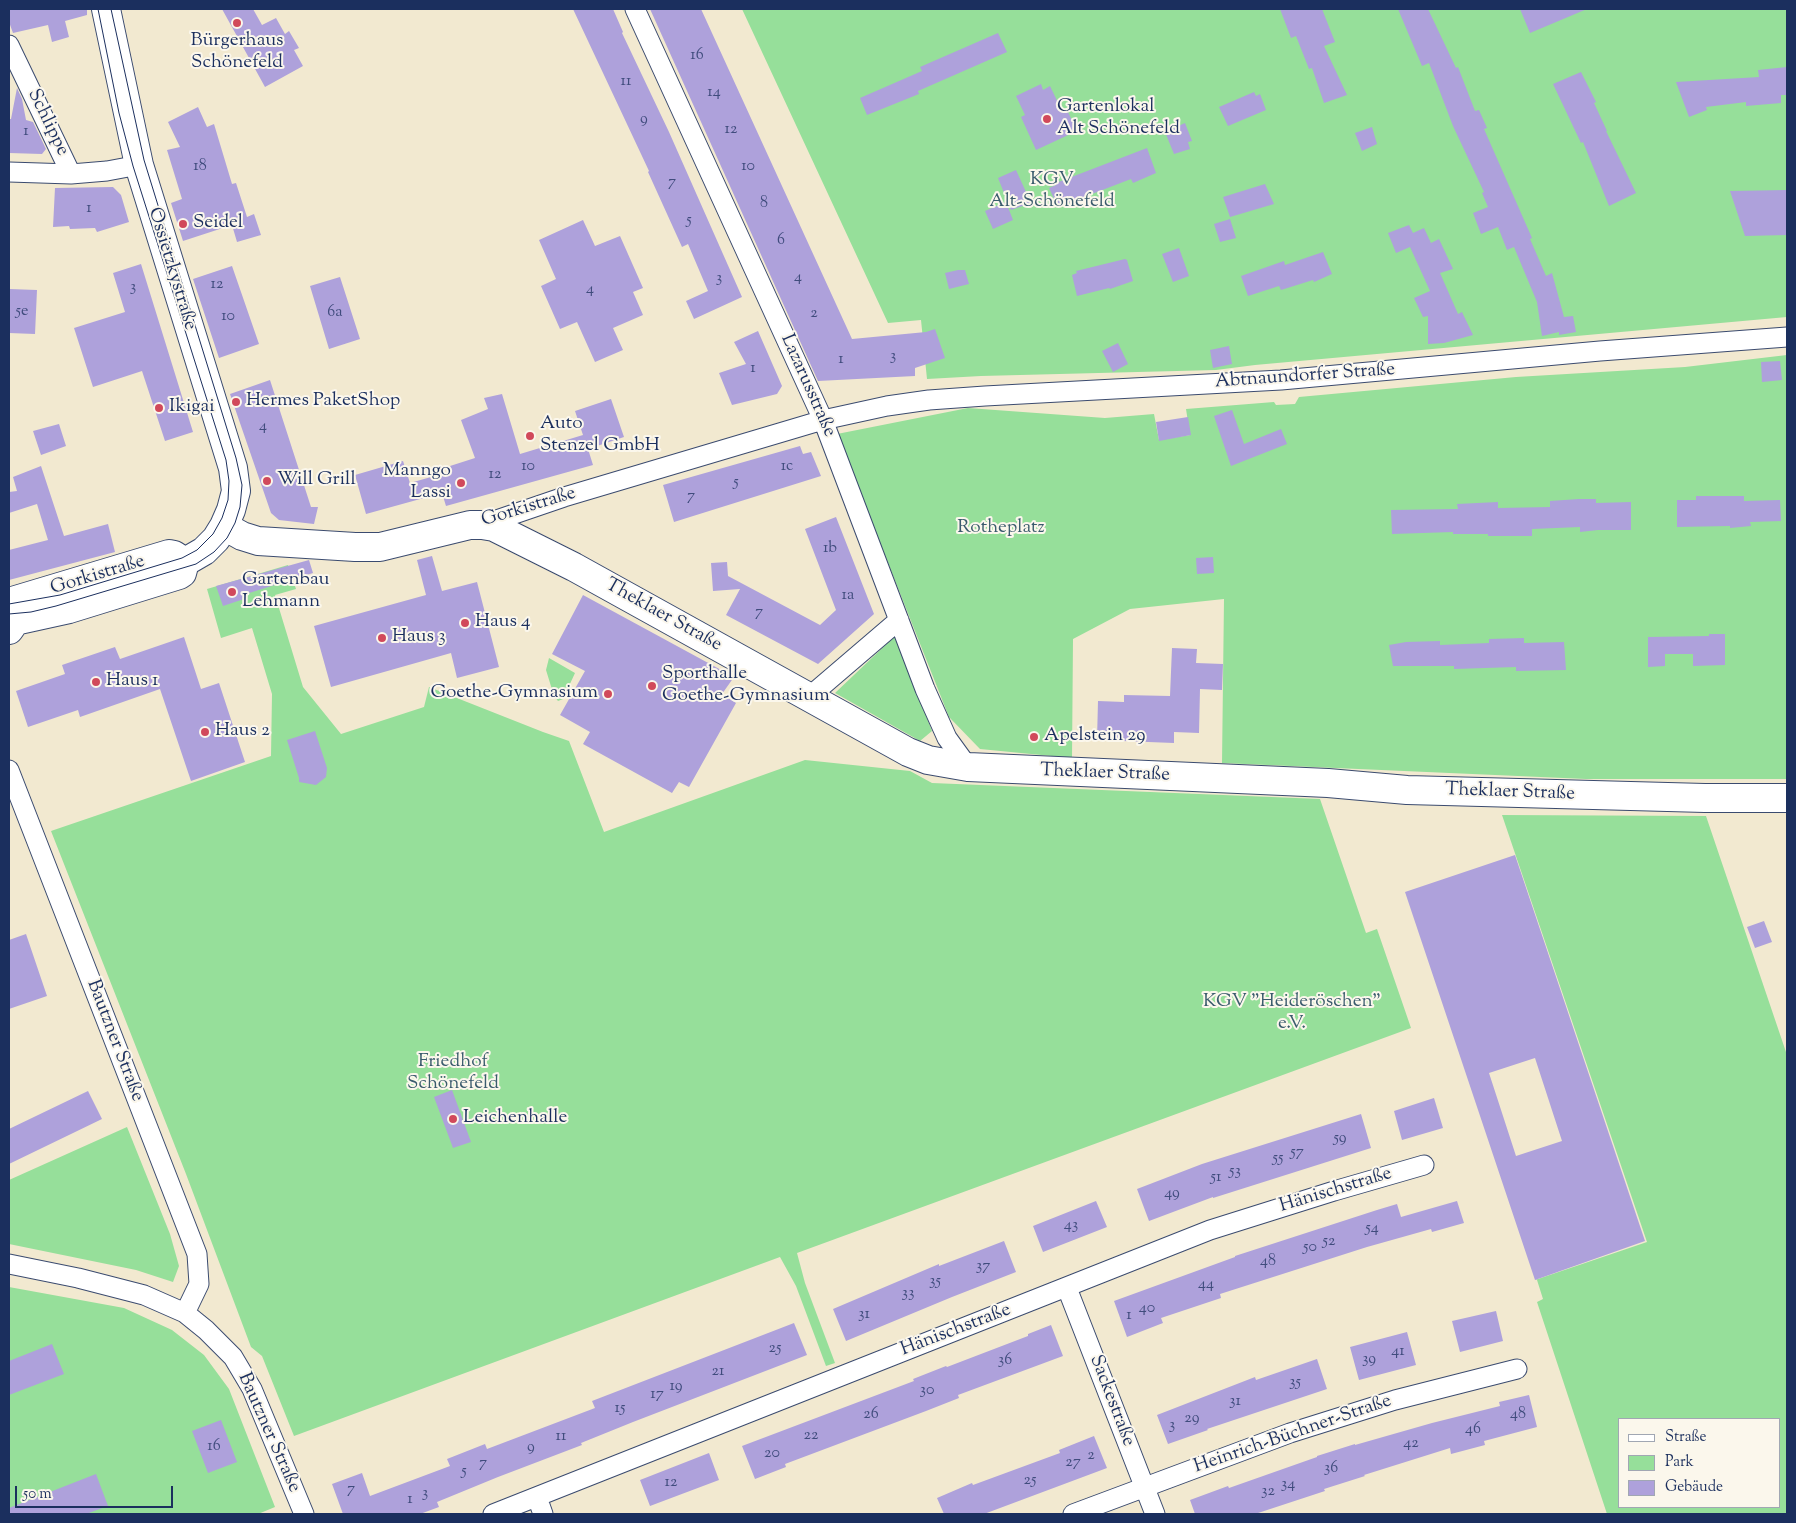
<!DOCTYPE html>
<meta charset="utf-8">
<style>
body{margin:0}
#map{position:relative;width:1796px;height:1523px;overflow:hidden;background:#f2e9d0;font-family:"Sorts Mill Goudy",serif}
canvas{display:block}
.frame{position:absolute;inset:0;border:10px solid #1b2f5e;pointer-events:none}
.legend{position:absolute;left:1618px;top:1418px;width:162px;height:90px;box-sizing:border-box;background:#fbf7ec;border:1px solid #a1a7b3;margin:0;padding:6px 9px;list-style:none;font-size:15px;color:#1b2f5e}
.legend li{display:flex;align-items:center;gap:10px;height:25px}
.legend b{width:25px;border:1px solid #a1a7b3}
.scale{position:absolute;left:15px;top:1486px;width:158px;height:22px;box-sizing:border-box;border:2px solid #1b2f5e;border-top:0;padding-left:6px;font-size:15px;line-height:18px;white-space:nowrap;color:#1b2f5e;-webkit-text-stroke:4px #fbf7ec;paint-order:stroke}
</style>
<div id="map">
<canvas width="1796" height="1523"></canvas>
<div class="frame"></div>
<ul class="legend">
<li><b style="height:6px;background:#fff"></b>Straße</li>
<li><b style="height:14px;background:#96df9a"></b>Park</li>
<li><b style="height:14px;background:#aea1db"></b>Gebäude</li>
</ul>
<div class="scale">50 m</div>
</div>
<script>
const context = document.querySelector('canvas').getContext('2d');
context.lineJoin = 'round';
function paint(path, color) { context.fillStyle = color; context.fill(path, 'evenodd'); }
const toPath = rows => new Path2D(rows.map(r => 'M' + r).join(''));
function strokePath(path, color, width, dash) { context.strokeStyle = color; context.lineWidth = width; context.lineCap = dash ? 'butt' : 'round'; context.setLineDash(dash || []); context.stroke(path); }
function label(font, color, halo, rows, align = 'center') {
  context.font = font + ' "Sorts Mill Goudy",serif'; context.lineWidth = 4; context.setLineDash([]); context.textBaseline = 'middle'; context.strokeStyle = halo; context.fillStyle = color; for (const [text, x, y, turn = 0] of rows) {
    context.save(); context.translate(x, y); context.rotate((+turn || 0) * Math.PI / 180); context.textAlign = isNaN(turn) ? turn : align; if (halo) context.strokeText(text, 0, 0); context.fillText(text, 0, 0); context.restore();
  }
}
const green = toPath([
 [742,9,1787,9,1787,317,1255,365,1216,370,981,376,927,379,921,320,888,323],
 [1787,355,1787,779,1586,779,1222,763,1224,599,1130,609,1073,639,1072,758,980,749,949,717,837,434,968,408,1105,418,1154,414,1159,440,1190,435,1186,409,1274,402,1276,405,1295,404,1299,397,1516,377,1685,367],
 [288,565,296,589,275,595,303,687,341,734,424,707,429,687,543,732,569,741,604,832,805,760,910,771,932,783,1320,799,1366,933,1377,929,1411,1028,797,1253,805,1283,835,1363,826,1366,796,1286,780,1257,294,1436,262,1356,251,1347,186,1174,51,831,271,756,272,694,252,628,221,638,207,589],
 [895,636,932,731,920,741,835,693],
 [549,658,575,673,563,699,558,701,554,696,546,670],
 [1502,815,1706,816,1787,1055,1787,1514,1607,1514,1537,1302,1543,1299,1537,1280,1535,1280,1647,1242],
 [1620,1419,1780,1419,1780,1507,1620,1507],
 [127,1127,170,1234,179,1266,173,1282,136,1270,9,1244,9,1180],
 [9,1287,124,1308,172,1330,204,1355,229,1389,275,1507,258,1514,9,1514]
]);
const building = toPath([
 [9,9,87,9,87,15,65,21,69,37,52,42,48,25,13,33,9,22],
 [222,9,253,9,262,25,276,18,285,34,289,31,299,48,294,50,303,66,265,87],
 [573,9,613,9,623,32,622,33,669,132,742,297,694,319,686,301,708,291,688,244,682,247,648,172,649,171],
 [650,9,701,9,852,339,926,332,935,329,945,358,915,368,915,376,818,381],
 [1280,9,1322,9,1335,42,1324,46,1347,95,1324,103,1312,68,1309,69,1296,36,1291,38],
 [1398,9,1428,9,1456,68,1458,67,1475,111,1479,110,1487,128,1484,129,1532,238,1530,239,1546,276,1552,273,1564,317,1573,316,1576,332,1559,335,1559,332,1542,336,1537,302,1514,247,1507,250,1498,227,1481,234,1473,213,1488,207,1482,193,1484,192,1453,126,1429,63,1422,66],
 [1520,9,1587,9,1530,33],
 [998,33,1007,52,918,91,919,94,867,115,860,98,922,71,920,67],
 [1787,67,1787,95,1781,95,1781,103,1746,106,1746,102,1706,107,1707,110,1689,117,1676,82,1759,77,1758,70],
 [1581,72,1596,102,1594,103,1607,131,1606,131,1636,193,1609,206,1583,142,1581,143,1553,84],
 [1041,84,1043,90,1050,86,1062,111,1066,108,1077,131,1036,150,1021,117,1025,115,1016,96],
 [17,88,22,99,26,120,33,122,46,149,42,154,9,153,9,119,11,119],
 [1254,92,1256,96,1260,94,1266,110,1228,126,1219,107],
 [198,107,207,127,214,124,232,184,236,183,247,217,254,214,261,235,237,242,232,225,183,241,171,203,182,199,167,150,180,147,168,122],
 [1185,123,1192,141,1188,142,1190,149,1174,154,1165,132],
 [1372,127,1377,144,1362,151,1355,133],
 [1147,148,1156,173,1133,183,1131,179,1058,207,1049,188,1056,185,1056,183],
 [1016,170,1031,203,1011,210,998,178],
 [1265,184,1274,204,1230,217,1223,197],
 [113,187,121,195,129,222,97,232,95,228,70,229,69,226,53,227,55,188],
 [1787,190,1787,235,1745,236,1730,191],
 [1006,202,1013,220,993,229,985,211],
 [1230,219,1236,238,1220,242,1214,224],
 [583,220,595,246,620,236,643,288,633,292,643,315,613,328,623,350,595,362,577,322,560,329,541,286,556,279,539,240],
 [1409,225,1413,233,1424,228,1431,243,1439,239,1453,269,1440,273,1458,314,1462,312,1473,335,1444,343,1428,344,1428,316,1423,317,1414,298,1430,291,1410,247,1396,253,1388,233],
 [1179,248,1189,276,1173,282,1162,254],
 [1323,252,1332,274,1314,282,1313,280,1281,290,1279,286,1248,296,1241,276,1284,261,1285,265],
 [1125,259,1127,260,1133,281,1110,289,1109,288,1077,296,1072,275,1077,273,1076,271],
 [141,264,193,432,165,441,142,371,93,387,74,328,125,312,113,273],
 [232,266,259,344,219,358,193,279],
 [958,270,965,270,969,284,949,289,945,273],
 [340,277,360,339,329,349,310,286],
 [9,289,37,290,35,334,9,333],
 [758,331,782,386,777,394,732,405,719,373,746,364,734,342],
 [1118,343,1128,364,1113,372,1102,351],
 [1229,346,1232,364,1213,368,1210,350],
 [1780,361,1782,380,1762,382,1761,362],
 [270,380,311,507,318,507,314,524,279,520,271,513,230,394],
 [502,394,520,454,583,435,575,411,611,399,624,437,588,449,593,465,446,506,442,493,366,514,355,475,403,461,410,483,452,471,450,466,475,458,461,420,488,409,484,398],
 [1232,410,1244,444,1281,429,1287,444,1231,466,1214,416],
 [1188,417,1191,435,1159,441,1156,422],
 [59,424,66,446,41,455,33,431],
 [800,446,803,454,811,452,821,476,674,522,663,485],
 [41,466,64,536,108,524,115,552,9,580,9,550,48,540,37,504,9,513,9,492,17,491,13,477],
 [1696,496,1744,496,1744,501,1780,500,1781,521,1750,522,1751,526,1730,528,1730,526,1677,527,1677,500,1696,500],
 [1579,499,1596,499,1596,503,1631,502,1631,530,1598,530,1580,532,1580,527,1532,529,1532,536,1488,536,1488,534,1453,534,1453,532,1392,534,1391,510,1458,509,1457,504,1498,502,1498,508,1550,507,1550,501],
 [836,517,874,614,818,664,726,615,740,589,713,591,711,563,727,562,728,576,820,625,836,610,805,529],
 [432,556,442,591,477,582,499,667,457,678,451,653,331,687,314,626,426,595,417,560],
 [1213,557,1214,573,1197,574,1196,558],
 [309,560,313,573,246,594,247,598,223,606,216,586],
 [583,595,734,677,722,694,736,703,689,787,679,782,672,793,583,744,590,732,560,715,585,671,552,654],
 [1709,634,1725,634,1725,665,1693,666,1693,654,1665,654,1665,666,1648,667,1648,637,1709,636],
 [184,637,201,689,219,683,245,762,191,781,160,689,80,717,78,710,28,727,16,691,65,674,62,665,115,647,120,659],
 [1524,638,1524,643,1564,642,1566,670,1516,671,1516,667,1454,669,1454,666,1393,666,1389,645,1406,642,1440,641,1440,645,1489,643,1489,639],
 [1172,648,1197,649,1196,663,1223,664,1222,690,1200,689,1199,733,1174,732,1174,743,1097,740,1098,701,1124,702,1124,695,1170,696],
 [315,731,327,768,326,777,316,785,299,782,299,778,287,740],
 [1515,855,1645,1241,1535,1280,1405,892],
 [1535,1058,1562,1141,1516,1156,1489,1073],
 [1764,921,1772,942,1755,948,1747,927],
 [26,934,47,996,9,1009,9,940],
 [452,1090,471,1142,453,1148,434,1097],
 [88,1091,102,1119,9,1164,9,1129],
 [1434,1098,1443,1128,1402,1140,1394,1111],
 [1361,1114,1371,1148,1213,1198,1213,1197,1149,1221,1137,1189,1202,1164],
 [1096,1201,1107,1227,1043,1252,1033,1226],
 [1457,1201,1464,1223,1432,1232,1431,1229,1367,1247,1220,1294,1221,1298,1161,1318,1163,1323,1127,1337,1114,1301,1235,1257,1235,1256,1377,1210,1397,1204,1401,1217],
 [1004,1241,1016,1272,952,1297,846,1341,833,1309,939,1264,939,1266],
 [1496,1311,1503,1341,1460,1352,1452,1321],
 [794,1323,807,1355,633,1422,581,1443,582,1445,498,1477,437,1502,439,1507,420,1514,343,1514,332,1484,362,1473,370,1496,450,1466,447,1459,485,1444,487,1449,595,1408,592,1401],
 [1051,1325,1063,1356,958,1395,959,1398,926,1411,785,1464,786,1467,755,1479,742,1446,914,1381,913,1379,946,1366,947,1367,1028,1336,1028,1334],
 [1407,1332,1416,1365,1359,1380,1350,1347],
 [52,1344,64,1374,9,1395,9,1361],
 [1317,1359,1327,1389,1207,1429,1208,1430,1168,1444,1157,1415,1255,1377,1256,1380],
 [1529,1395,1537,1427,1484,1441,1485,1445,1451,1454,1450,1448,1364,1475,1365,1476,1324,1489,1325,1491,1255,1514,1195,1514,1190,1500,1228,1486,1229,1488,1317,1457,1317,1456,1355,1444,1355,1445,1432,1423,1500,1406,1499,1402],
 [221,1420,237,1462,208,1473,192,1431],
 [1094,1436,1107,1468,984,1514,944,1514,937,1498,972,1483,973,1485,1060,1453,1059,1450],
 [709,1453,719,1480,650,1506,640,1480],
 [96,1474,108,1506,86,1514,9,1514,9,1508]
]);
const minor = toPath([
 [635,9,823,420,925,689,947,738,968,767],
 [9,45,71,174],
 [9,172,71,174,107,171,139,165],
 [482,525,564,497,823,420,887,406,929,400,985,396,1281,380,1600,351,1787,337],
 [809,697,899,620],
 [9,770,197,1254,199,1284,185,1313],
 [9,1264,78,1278,144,1295,185,1313,206,1330,233,1357,252,1389,304,1514],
 [1067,1288,1155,1514],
 [537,1497,543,1514],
 [493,1514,1210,1230,1334,1191,1424,1165],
 [1073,1514,1290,1433,1395,1400,1517,1369]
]);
const secondary = toPath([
 [106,9,139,165,233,468,236,491,231,510,224,526,216,539,204,551,185,562],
 [224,526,242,536,258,541,355,547,380,547,470,525,482,525,494,527,574,567,908,752,928,760,968,767,1328,783,1407,790,1705,798,1787,798],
 [9,602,169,554,174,555,185,562],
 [9,630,14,623,19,620,69,609,179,575,182,573,185,562]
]);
const tram = toPath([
 [9,604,60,595,182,558,197,550,213,534,222,518,228,500,229,481,226,460,133,166,119,113,98,9],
 [9,614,31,612,56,606,196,564,214,552,227,538,235,523,240,507,242,485,236,458,144,160,111,9]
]);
const markers = [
 [237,23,5,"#d1495b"],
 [1047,119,5,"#d1495b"],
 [183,224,5,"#d1495b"],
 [236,402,5,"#d1495b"],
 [159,408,5,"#d1495b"],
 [530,436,5,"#d1495b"],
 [267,481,5,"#d1495b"],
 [461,483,5,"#d1495b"],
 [232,592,5,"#d1495b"],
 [465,623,5,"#d1495b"],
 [382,638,5,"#d1495b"],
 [96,682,5,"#d1495b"],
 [652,686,5,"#d1495b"],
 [608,694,5,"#d1495b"],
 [205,732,5,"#d1495b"],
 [1034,737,5,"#d1495b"],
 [453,1119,5,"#d1495b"]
];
const numberNames = [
 ["16",697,56],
 ["11",626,82],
 ["14",714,93],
 ["9",644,120],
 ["12",731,130],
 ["1",26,132],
 ["18",200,167],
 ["10",748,167],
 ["7",672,183],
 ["8",764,204],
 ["1",89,209],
 ["5",689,221],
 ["6",781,241],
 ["4",798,278],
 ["3",719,279],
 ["12",217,285],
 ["3",133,288],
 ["4",590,290],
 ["5e",22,312],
 ["6a",335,313],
 ["2",814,314],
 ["10",228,317],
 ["3",893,357],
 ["1",841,360],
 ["1",753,369],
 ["4",263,427],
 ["10",528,467],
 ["1c",787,467],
 ["12",495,475],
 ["5",736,483],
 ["7",691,497],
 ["1b",830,549],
 ["1a",848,596],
 ["7",759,613],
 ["59",1340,1139],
 ["57",1297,1153],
 ["55",1278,1159],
 ["53",1235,1172],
 ["51",1216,1178],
 ["49",1172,1194],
 ["43",1071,1226],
 ["54",1372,1229],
 ["52",1329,1242],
 ["50",1310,1248],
 ["48",1268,1262],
 ["37",983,1267],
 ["35",935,1282],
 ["44",1206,1285],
 ["33",908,1294],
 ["40",1147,1309],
 ["31",864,1315],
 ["1",1129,1316],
 ["25",775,1349],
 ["41",1398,1352],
 ["39",1369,1360],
 ["36",1005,1361],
 ["21",718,1372],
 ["35",1295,1383],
 ["19",676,1387],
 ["30",927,1391],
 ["17",657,1395],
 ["31",1235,1402],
 ["15",620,1409],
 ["26",871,1415],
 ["48",1518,1415],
 ["29",1192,1419],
 ["3",1172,1426],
 ["46",1473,1430],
 ["22",811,1436],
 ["11",561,1437],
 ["42",1411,1444],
 ["16",214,1447],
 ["9",531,1448],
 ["20",772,1454],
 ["2",1091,1456],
 ["27",1073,1463],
 ["7",483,1464],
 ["36",1331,1469],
 ["5",464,1472],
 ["25",1030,1481],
 ["12",671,1483],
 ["34",1288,1485],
 ["7",351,1490],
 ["32",1268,1492],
 ["3",425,1494],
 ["1",410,1500]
];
const poiNames = [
 ["Bürgerhaus",237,42,"center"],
 ["Schönefeld",237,64,"center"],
 ["Gartenlokal",1057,108],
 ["Alt Schönefeld",1057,130],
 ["Seidel",193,224],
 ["Hermes PaketShop",246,402],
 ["Ikigai",169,408],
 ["Auto",540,425],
 ["Stenzel GmbH",540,447],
 ["Manngo",451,472,"right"],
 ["Lassi",451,494,"right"],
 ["Will Grill",277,481],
 ["Gartenbau",242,581],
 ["Lehmann",242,603],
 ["Haus 4",475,623],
 ["Haus 3",392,638],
 ["Sporthalle",662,675],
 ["Goethe-Gymnasium",662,697],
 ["Haus 1",106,682],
 ["Goethe-Gymnasium",598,694,"right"],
 ["Haus 2",215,732],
 ["Apelstein 29",1044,737],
 ["Leichenhalle",463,1119]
];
const streetNames = [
 ["Schlippe",47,123,64],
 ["Ossietzkystraße",171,269,73],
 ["Abtnaundorfer Straße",1305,377,-4],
 ["Lazarusstraße",807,386,66],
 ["Gorkistraße",529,508,-17],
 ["Gorkistraße",98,576,-17],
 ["Theklaer Straße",663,616,29],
 ["Theklaer Straße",1105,774,2],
 ["Theklaer Straße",1510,793,2],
 ["Bautzner Straße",114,1041,69],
 ["Hänischstraße",1336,1191,-17],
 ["Hänischstraße",956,1331,-21],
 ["Sackestraße",1111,1401,69],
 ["Bautzner Straße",268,1433,66],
 ["Heinrich-Büchner-Straße",1293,1435,-19]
];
const parkNames = [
 ["KGV",1052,181],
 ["Alt-Schönefeld",1052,203],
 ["Rotheplatz",1001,529],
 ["KGV \"Heideröschen\"",1292,1003],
 ["e.V.",1292,1025],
 ["Friedhof",453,1063],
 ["Schönefeld",453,1085]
];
paint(green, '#96df9a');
paint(building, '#aea1db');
strokePath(minor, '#3b4b6f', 21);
strokePath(secondary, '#3b4b6f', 30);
strokePath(minor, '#fff', 19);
strokePath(secondary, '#fff', 28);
strokePath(tram, '#1b2f5e', 1);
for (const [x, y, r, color] of markers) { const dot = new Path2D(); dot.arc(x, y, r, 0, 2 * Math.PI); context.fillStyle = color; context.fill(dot); strokePath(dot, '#fbf7ec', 2); }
label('16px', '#404c7d', null, numberNames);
label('19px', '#1b2f5e', '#fbf7ec', poiNames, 'left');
label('19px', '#1b2f5e', '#fbf7ec', streetNames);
label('19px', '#3a5b6d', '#fbf7ec', parkNames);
</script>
